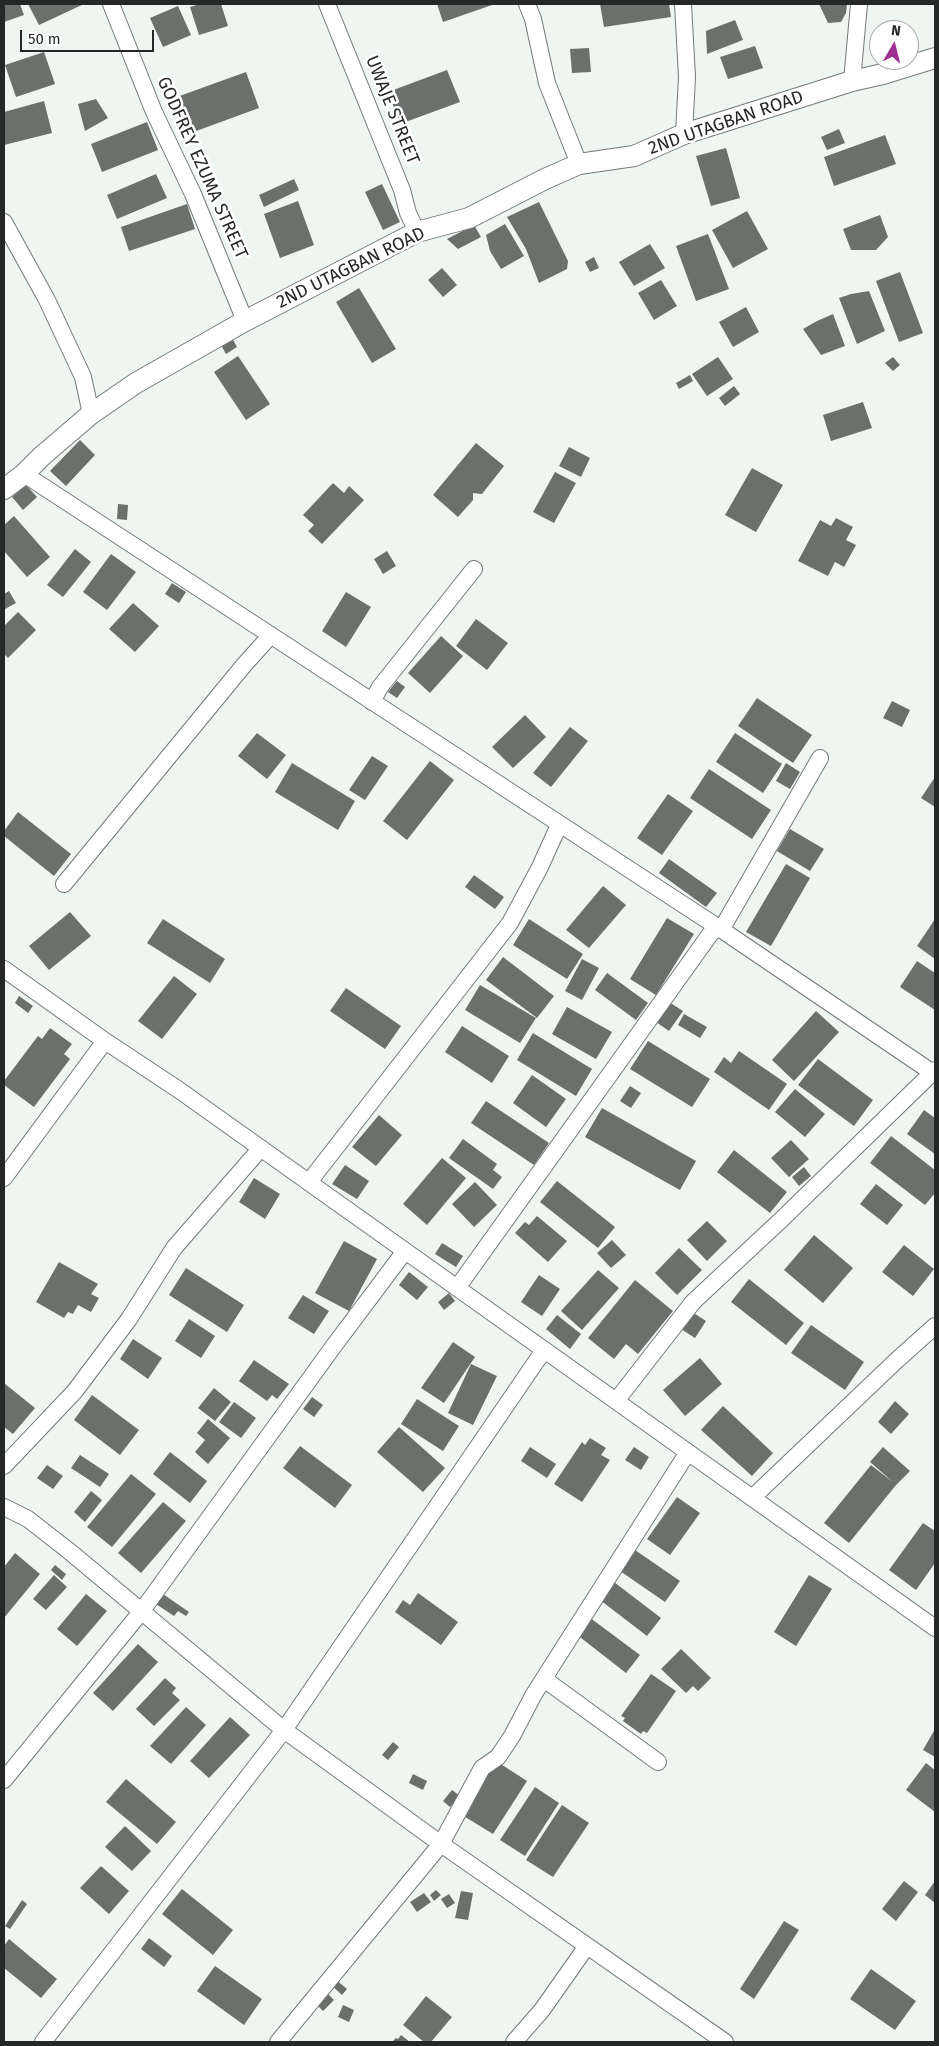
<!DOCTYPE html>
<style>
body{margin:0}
#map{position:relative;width:939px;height:2046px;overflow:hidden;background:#eff5f1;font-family:"Fira Sans",sans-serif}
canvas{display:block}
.frame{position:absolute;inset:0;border:5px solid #262827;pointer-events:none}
.north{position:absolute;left:869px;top:20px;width:50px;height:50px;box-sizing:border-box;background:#fff;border:1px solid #a8a9a9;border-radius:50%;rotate:8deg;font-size:14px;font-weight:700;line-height:20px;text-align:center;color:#262827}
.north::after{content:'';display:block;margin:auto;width:18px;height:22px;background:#a1318e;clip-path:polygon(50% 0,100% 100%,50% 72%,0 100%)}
.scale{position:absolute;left:20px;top:30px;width:134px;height:22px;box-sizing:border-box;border:2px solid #262827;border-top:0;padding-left:6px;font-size:15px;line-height:18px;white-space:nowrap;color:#262827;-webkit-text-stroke:4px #fff;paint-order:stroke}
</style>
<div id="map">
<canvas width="939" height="2046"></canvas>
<div class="frame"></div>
<div class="north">N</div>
<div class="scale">50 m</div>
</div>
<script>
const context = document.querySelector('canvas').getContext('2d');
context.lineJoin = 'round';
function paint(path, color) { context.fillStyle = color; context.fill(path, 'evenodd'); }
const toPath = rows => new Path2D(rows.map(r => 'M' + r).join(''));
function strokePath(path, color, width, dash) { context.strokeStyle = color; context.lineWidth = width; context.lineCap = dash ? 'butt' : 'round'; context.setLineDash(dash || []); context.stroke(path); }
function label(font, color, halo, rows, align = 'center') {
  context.font = font + ' "Fira Sans",sans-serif'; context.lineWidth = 5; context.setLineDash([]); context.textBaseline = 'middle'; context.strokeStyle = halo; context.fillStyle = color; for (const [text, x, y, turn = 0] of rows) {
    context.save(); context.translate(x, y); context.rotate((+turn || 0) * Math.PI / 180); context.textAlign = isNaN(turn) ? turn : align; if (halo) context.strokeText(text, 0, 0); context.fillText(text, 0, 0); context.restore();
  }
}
const building = toPath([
 [4,4,20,4,24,15,4,22],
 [28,4,84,4,39,25],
 [200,4,221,4,228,26,199,35,190,7],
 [437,4,495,4,443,22],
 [600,4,669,4,671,17,604,27],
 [819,4,847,4,846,13,841,22,828,23],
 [178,6,191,35,163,47,150,18],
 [735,20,743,40,707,54,706,31],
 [755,46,763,68,728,79,720,57],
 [589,48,591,72,572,73,570,49],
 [44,52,55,84,16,97,5,65],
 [447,70,460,102,400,124,388,92],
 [246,72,259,108,188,134,174,98],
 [96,99,108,118,85,131,78,104],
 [44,101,52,133,4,145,4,112],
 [147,122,158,150,102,172,91,144],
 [839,129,845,143,827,150,821,137],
 [885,135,896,164,834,186,824,157],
 [726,148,740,198,711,206,696,156],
 [156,174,167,198,117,219,107,195],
 [294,179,299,190,264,207,259,195],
 [382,184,400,222,383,230,365,192],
 [298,201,314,245,280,258,264,214],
 [539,202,568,261,567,269,539,283,526,249,507,217],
 [187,204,195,229,129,251,121,227],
 [747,211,768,249,733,268,712,230],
 [880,215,888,237,876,250,851,250,843,229],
 [505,224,524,256,501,269,490,251,486,235],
 [474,225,481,237,458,249,447,239],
 [708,234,729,289,696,301,676,246],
 [650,244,665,268,634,286,619,262],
 [594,257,599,268,590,272,585,262],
 [442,268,457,285,443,297,428,280],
 [900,272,923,333,899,342,876,281],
 [661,280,677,306,654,320,638,293],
 [359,288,396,349,372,363,336,302],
 [869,291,885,331,857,344,839,298,851,294],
 [746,307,759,332,733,347,719,322],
 [833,314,845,346,821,355,803,329,817,321],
 [232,338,237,347,226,354,221,345],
 [238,356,270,404,246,420,214,372],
 [718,357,733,379,707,396,692,374],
 [893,357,900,365,893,371,885,363],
 [690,375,693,381,679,389,676,383],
 [734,386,740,394,725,406,719,398],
 [863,402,872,428,831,441,823,415],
 [80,440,95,455,66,486,50,471],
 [476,443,504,466,482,494,473,493,473,500,458,517,433,495],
 [569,447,590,458,581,477,559,466],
 [752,468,783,485,756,532,725,515],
 [555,472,576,483,554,523,533,512],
 [333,483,344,493,349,486,364,500,322,544,308,531,314,525,303,515],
 [26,485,37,497,23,510,12,497],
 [118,504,128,505,127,520,117,519],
 [14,516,50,557,27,577,4,551,4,525],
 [836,518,853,527,846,540,856,545,844,567,835,562,828,576,798,561,820,520,831,526],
 [75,549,91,562,63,597,47,585],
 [387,551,396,566,383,574,374,559],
 [111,554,136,572,107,610,83,592],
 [172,583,186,592,179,603,165,594],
 [9,591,16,603,5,609,4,594],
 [346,592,371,607,346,647,322,631],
 [133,603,159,626,135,652,109,629],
 [18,612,36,630,8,658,4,654,4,626],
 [476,619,508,643,487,670,456,646],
 [441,636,463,656,430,693,408,673],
 [397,681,405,687,397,698,388,692],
 [757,698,812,735,793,763,738,726],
 [892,701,910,710,902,727,883,718],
 [525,715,546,737,513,768,492,747],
 [570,727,588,741,551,787,533,773],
 [257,733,286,755,267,779,238,756],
 [735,733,782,764,763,793,716,762],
 [372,756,388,766,365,800,349,790],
 [430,761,454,780,407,840,383,821],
 [292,763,355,801,338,830,275,792],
 [786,763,800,772,790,789,776,781],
 [709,769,771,810,752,839,690,798],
 [935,777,935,807,921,798],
 [668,794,693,811,662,855,637,838],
 [18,812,71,854,54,876,4,836,4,831],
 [790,829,824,849,810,871,777,851],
 [669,859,717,893,706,907,659,873],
 [786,864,810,878,771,946,746,932],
 [474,875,504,897,495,909,465,887],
 [603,886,626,905,589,948,566,930],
 [70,912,91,936,49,970,29,946],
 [667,918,694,934,656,995,630,979],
 [163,919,225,959,210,983,147,943],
 [529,919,583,954,567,979,513,945],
 [935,919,935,959,917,946],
 [503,957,554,996,537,1018,486,980],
 [582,959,599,968,582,1000,565,991],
 [917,961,935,973,935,1010,900,987],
 [607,973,648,1003,636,1020,595,990],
 [174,976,197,994,162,1039,138,1021],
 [480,985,536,1018,520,1043,465,1010],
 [346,988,401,1026,385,1049,330,1011],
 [19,996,33,1006,28,1013,15,1003],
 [669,1002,683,1011,669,1031,656,1022],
 [567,1007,612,1032,596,1059,552,1034],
 [816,1011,839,1032,794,1081,772,1060],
 [684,1014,707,1027,700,1038,678,1025],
 [462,1026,509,1056,492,1083,445,1052],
 [50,1028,72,1044,64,1054,70,1059,34,1107,4,1085,4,1081,38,1036,42,1039],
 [533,1033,592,1069,576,1096,517,1060],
 [648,1041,710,1079,692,1107,630,1069],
 [739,1051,787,1084,769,1110,714,1072,724,1057,731,1063],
 [818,1059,873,1100,854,1126,798,1085],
 [532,1075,566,1099,546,1127,513,1103],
 [630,1086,641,1093,631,1108,620,1101],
 [795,1089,825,1114,805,1137,775,1112],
 [486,1101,549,1143,534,1165,471,1123],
 [602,1108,696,1161,680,1190,585,1137],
 [924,1110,935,1118,935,1154,907,1134],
 [379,1115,402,1135,376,1166,352,1147],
 [891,1136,935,1170,935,1193,925,1205,870,1163],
 [463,1139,497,1164,493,1170,502,1177,493,1189,449,1158],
 [791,1140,809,1159,789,1177,771,1158],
 [734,1150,787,1192,770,1213,717,1172],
 [442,1158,466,1178,427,1225,403,1204],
 [345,1165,369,1181,357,1199,332,1184],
 [804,1167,811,1176,799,1186,792,1177],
 [254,1178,280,1194,265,1219,239,1202],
 [557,1181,615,1227,598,1248,540,1202],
 [475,1182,497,1205,474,1227,452,1204],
 [876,1184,903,1205,887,1225,860,1204],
 [537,1216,567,1241,548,1262,515,1233,525,1222,529,1225],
 [707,1221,727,1241,707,1261,687,1240],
 [814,1235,853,1268,823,1303,784,1270],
 [612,1240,626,1255,611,1268,597,1253],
 [344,1241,377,1259,349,1311,315,1293],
 [442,1243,463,1256,456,1267,435,1254],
 [904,1245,934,1269,913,1296,882,1272],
 [679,1248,702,1270,677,1295,655,1273],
 [59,1262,98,1284,91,1294,99,1298,91,1312,78,1305,73,1314,68,1312,64,1318,36,1302],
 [186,1268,244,1305,227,1332,169,1295],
 [598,1270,619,1288,582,1330,561,1311],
 [409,1272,428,1287,417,1300,399,1285],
 [539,1275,560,1289,542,1316,521,1302],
 [749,1279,804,1323,786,1345,731,1302],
 [635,1280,673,1311,638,1354,626,1344,614,1359,588,1338],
 [449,1293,455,1301,444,1310,438,1302],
 [303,1295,329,1311,314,1334,288,1318],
 [692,1312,706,1321,695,1338,681,1329],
 [557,1315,581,1334,570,1349,546,1329],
 [189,1319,215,1336,201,1358,175,1341],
 [811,1325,864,1362,845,1390,791,1353],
 [133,1339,162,1358,148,1379,120,1359],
 [453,1342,475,1357,444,1403,421,1388],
 [700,1358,722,1384,685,1416,663,1390],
 [254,1360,289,1384,277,1399,272,1395,267,1401,239,1381],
 [471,1364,497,1376,473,1425,448,1413],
 [4,1383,35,1408,13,1434,4,1427],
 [214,1388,231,1402,215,1421,198,1408],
 [92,1395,139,1430,120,1455,74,1420],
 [312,1397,323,1405,314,1417,303,1409],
 [417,1399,459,1426,443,1451,401,1424],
 [895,1401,909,1414,891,1434,878,1422],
 [234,1402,256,1418,241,1438,219,1422],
 [723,1406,773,1453,752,1476,701,1430],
 [208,1419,230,1438,208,1464,195,1452,205,1440,197,1433],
 [399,1427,445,1468,423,1492,377,1452],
 [590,1438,606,1448,601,1455,610,1460,582,1502,554,1484,582,1442,585,1445],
 [300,1446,352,1485,335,1508,283,1468],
 [530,1447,556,1464,547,1478,521,1461],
 [634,1447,649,1457,641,1470,625,1460],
 [883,1447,910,1471,896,1485,849,1543,824,1523,871,1465,894,1483,870,1462],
 [170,1452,207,1481,190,1503,153,1474],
 [80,1455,109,1474,100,1487,71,1468],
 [47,1465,63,1476,53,1489,37,1478],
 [131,1474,156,1494,112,1547,87,1527],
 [91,1491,102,1500,85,1522,74,1512],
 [677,1497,700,1513,670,1555,647,1539],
 [163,1502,186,1521,141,1573,118,1553],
 [923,1523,935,1531,935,1563,916,1590,889,1570],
 [635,1550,680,1581,665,1602,620,1571],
 [15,1553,40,1574,4,1618,4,1567],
 [55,1565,66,1574,62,1580,51,1570],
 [54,1575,67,1587,46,1610,33,1599],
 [809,1575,832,1589,796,1646,774,1632],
 [614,1582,661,1618,647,1636,600,1600],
 [418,1593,458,1622,441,1645,395,1612,403,1600,410,1605],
 [86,1594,107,1611,77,1646,57,1629],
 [163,1594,189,1612,186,1616,178,1611,174,1616,156,1604],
 [589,1617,640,1655,626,1673,576,1634],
 [138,1644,158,1662,113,1711,93,1693],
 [681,1649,711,1678,698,1691,693,1686,686,1693,661,1669],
 [651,1674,676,1691,647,1733,643,1731,641,1734,623,1721,625,1718,621,1716],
 [165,1678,176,1688,172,1693,180,1700,154,1726,136,1709],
 [186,1707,206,1725,171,1764,150,1746],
 [230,1717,250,1735,209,1778,190,1761],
 [935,1729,935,1757,923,1750],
 [393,1742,399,1747,388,1760,382,1755],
 [496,1761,527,1781,493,1834,462,1815],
 [926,1763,935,1770,935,1812,906,1790],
 [413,1774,427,1781,423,1790,409,1783],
 [126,1779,176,1822,157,1844,106,1802],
 [535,1787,559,1803,525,1856,500,1840],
 [452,1790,460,1796,450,1807,443,1801],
 [562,1805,589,1823,553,1877,526,1860],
 [125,1826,151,1851,132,1871,105,1847],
 [101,1866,129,1891,109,1914,80,1888],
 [904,1881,918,1892,896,1921,882,1909],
 [935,1881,935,1903,925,1895],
 [182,1889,233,1930,213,1955,162,1914],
 [436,1890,441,1895,434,1901,430,1895],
 [461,1891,473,1893,468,1920,455,1918],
 [424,1893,431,1902,417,1912,410,1902],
 [449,1894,455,1903,447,1908,441,1899],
 [22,1900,27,1904,10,1929,5,1926],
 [784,1921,799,1930,754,1999,740,1989],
 [149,1938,172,1956,164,1967,141,1949],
 [9,1939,57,1979,41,1998,4,1968,4,1946],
 [215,1966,262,1999,244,2025,197,1991],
 [871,1969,916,2001,895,2030,850,1999],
 [334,1978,347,1989,342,1995,329,1983],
 [326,1992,334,2000,323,2011,315,2003],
 [426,1996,452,2017,431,2042,424,2042,403,2025],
 [343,2005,354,2010,349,2022,338,2017],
 [401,2035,410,2042,392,2042,396,2038,398,2039]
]);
const minor = toPath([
 [111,4,154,112,193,194,245,321],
 [327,4,402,190,408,213,417,232],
 [527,4,533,19,547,83,579,164],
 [683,4,687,77,684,134],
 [852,81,859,4],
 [4,222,47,300,83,377,91,414],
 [24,474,716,926],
 [372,702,380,687,474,569],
 [64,884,244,665,271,635],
 [721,930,820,758],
 [4,969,105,1041,179,1090,935,1628],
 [4,1178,105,1041],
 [309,1182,510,923,540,867,559,825],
 [457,1288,716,926,933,1073],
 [616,1401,693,1302,782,1219,935,1070],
 [4,1466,75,1391,129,1319,174,1248,261,1148],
 [752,1498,897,1360,935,1326],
 [4,1507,28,1519,69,1551,284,1730,441,1844,725,2042],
 [544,1679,658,1762],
 [4,1780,141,1612,333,1347,405,1251],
 [43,2042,284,1730,544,1350],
 [278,2042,441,1844,482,1768,498,1757,512,1736,534,1694,688,1452],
 [514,2042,542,2010,587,1946]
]);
const tertiary = toPath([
 [4,489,24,474,42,456,91,414,136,383,245,321,417,232,469,218,545,179,579,164,634,156,684,134,852,81,883,74,935,58]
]);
const streetNames = [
 ["UWAJE STREET",392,110,68],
 ["2ND UTAGBAN ROAD",726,123,-19],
 ["GODFREY EZUMA STREET",202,168,66],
 ["2ND UTAGBAN ROAD",351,268,-26]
];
paint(building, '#6b706c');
strokePath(minor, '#747976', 18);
strokePath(tertiary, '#747976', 22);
strokePath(minor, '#fff', 16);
strokePath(tertiary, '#fff', 20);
label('18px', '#262827', '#fff', streetNames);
</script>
